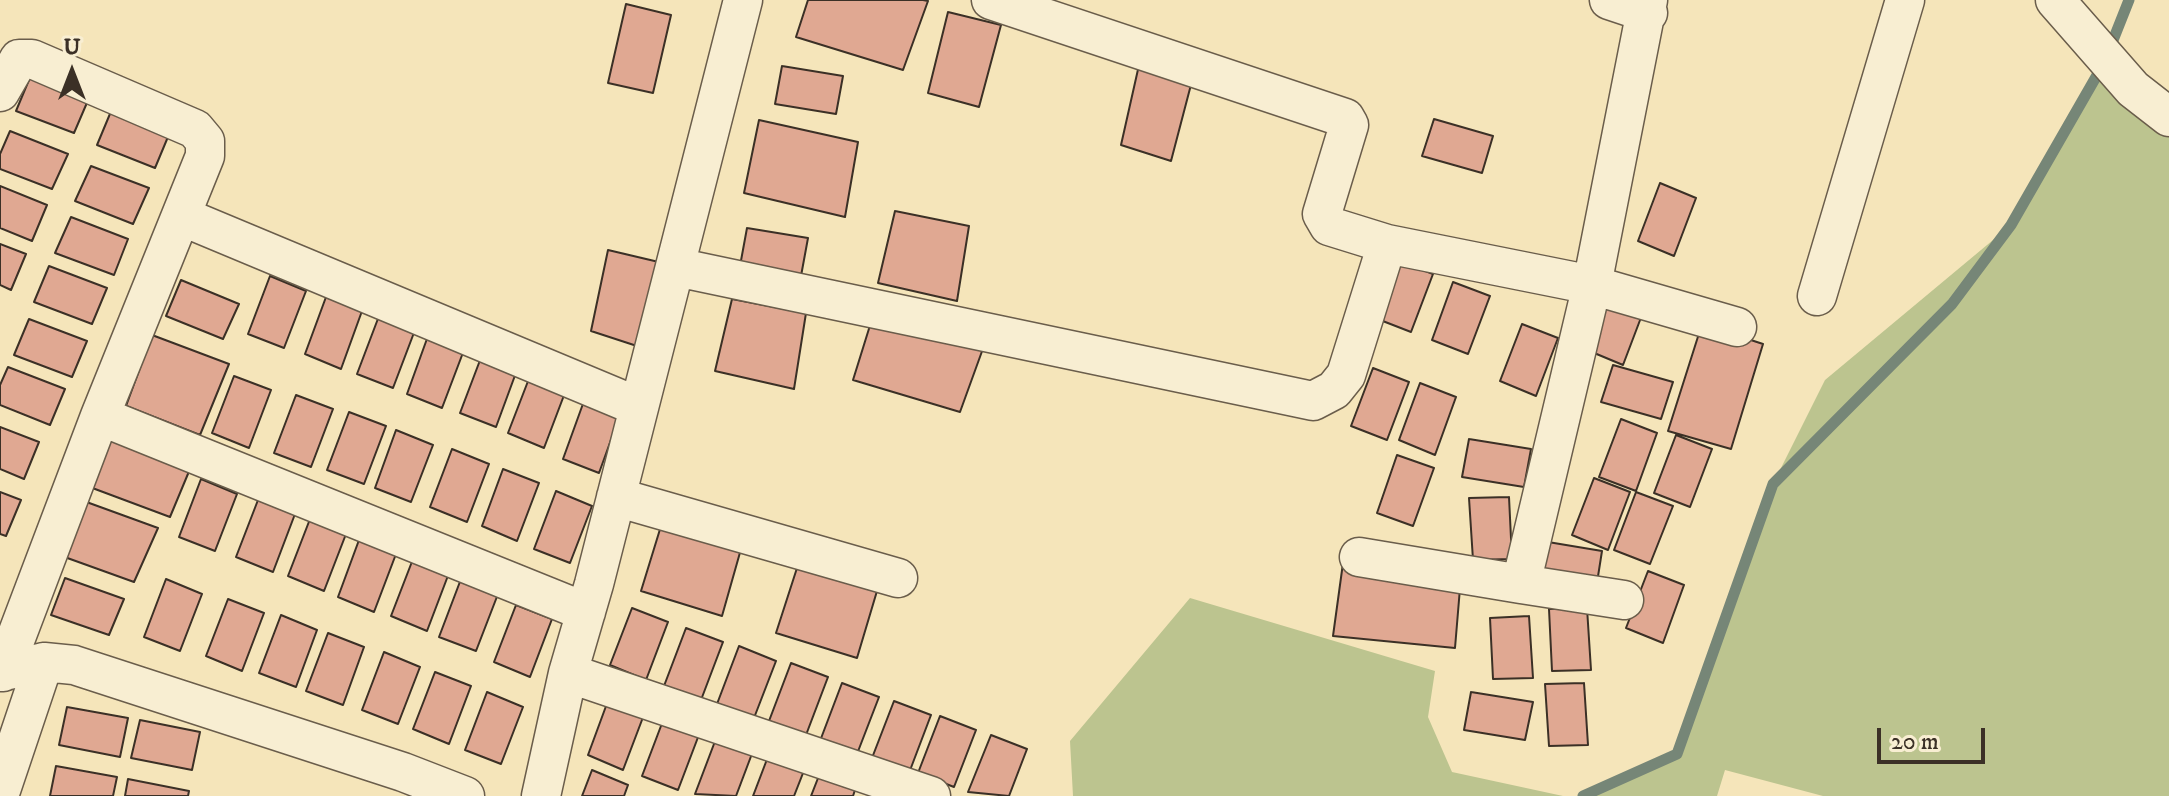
<!DOCTYPE html>
<style>
body{margin:0}
#map{position:relative;width:2169px;height:796px;overflow:hidden;background:#f5e5ba;font-family:"IM FELL DW Pica",serif}
canvas{display:block}
.north{position:absolute;left:32px;top:32px;width:80px;height:80px;-webkit-text-stroke:6px #f8eed2;paint-order:stroke;rotate:0deg;font-size:22px;font-weight:700;line-height:32px;text-align:center;color:#3b3026}
.north::after{content:'';display:block;margin:auto;width:28px;height:36px;background:#3b3026;clip-path:polygon(50% 0,100% 100%,50% 72%,0 100%)}
.scale{position:absolute;left:1877px;top:728px;width:108px;height:36px;box-sizing:border-box;border:4px solid #3b3026;border-top:0;padding-left:10px;font-size:24px;line-height:28px;white-space:nowrap;color:#3b3026;-webkit-text-stroke:6px #f8eed2;paint-order:stroke}
</style>
<div id="map">
<canvas width="2169" height="796"></canvas>
<div class="north">U</div>
<div class="scale">20 m</div>
</div>
<script>
const context = document.querySelector('canvas').getContext('2d');
context.lineJoin = 'round';
function paint(path, color) { context.fillStyle = color; context.fill(path, 'evenodd'); }
const toPath = rows => new Path2D(rows.map(r => 'M' + r).join(''));
function strokePath(path, color, width, dash) { context.strokeStyle = color; context.lineWidth = width; context.lineCap = dash ? 'butt' : 'round'; context.setLineDash(dash || []); context.stroke(path); }
const green = toPath([
 [2104,63,2169,117,2169,796,1823,796,1725,770,1717,796,1583,796,1677,754,1773,484,1825,380,2011,225],
 [1190,598,1435,671,1428,717,1452,772,1563,796,1073,796,1070,741]
]);
const stream = toPath([
 [1583,796,1677,754,1773,484,1952,304,2011,225,2104,63,2129,0]
]);
const building = toPath([
 [808,0,923,0,928,1,903,70,796,37,808,0],
 [626,4,671,15,653,93,608,83,626,4],
 [948,12,1001,25,979,107,928,93,948,12],
 [1139,65,1193,77,1171,161,1121,145,1139,65],
 [782,66,843,76,836,114,775,104,782,66],
 [31,75,89,98,74,133,16,111,31,75],
 [112,109,170,132,155,168,97,145,112,109],
 [1434,119,1493,136,1482,173,1422,156,1434,119],
 [759,120,858,142,845,217,744,193,759,120],
 [10,131,68,154,52,189,0,169,0,154,10,131],
 [91,166,149,188,133,224,75,201,91,166],
 [1660,183,1696,198,1674,256,1638,241,1660,183],
 [0,186,47,205,32,241,0,228,0,186],
 [895,211,969,226,957,301,878,283,895,211],
 [71,217,128,239,114,275,55,253,71,217],
 [747,228,808,238,801,276,740,266,747,228],
 [0,244,26,254,11,290,0,285,0,244],
 [608,250,663,263,640,347,591,331,608,250],
 [1397,260,1433,274,1411,332,1375,318,1397,260],
 [49,266,107,288,92,324,34,302,49,266],
 [270,276,306,291,284,348,248,334,270,276],
 [181,280,239,304,223,339,166,316,181,280],
 [1453,282,1490,296,1468,354,1432,340,1453,282],
 [1609,293,1645,307,1623,365,1587,350,1609,293],
 [326,297,362,311,341,369,305,354,326,297],
 [732,299,806,313,794,389,715,371,732,299],
 [379,316,415,330,393,388,357,374,379,316],
 [29,319,87,341,72,377,14,355,29,319],
 [872,319,985,343,960,412,853,380,872,319],
 [1522,324,1558,338,1536,396,1500,381,1522,324],
 [1702,324,1763,344,1731,449,1668,431,1702,324],
 [152,335,229,364,200,435,126,406,152,335],
 [428,336,464,350,442,408,407,394,428,336],
 [482,355,517,370,496,427,460,413,482,355],
 [1613,365,1673,382,1661,419,1601,402,1613,365],
 [8,367,65,389,50,425,0,405,0,385,8,367],
 [1373,368,1409,382,1387,440,1351,426,1373,368],
 [234,376,271,390,249,448,212,433,234,376],
 [530,376,566,390,544,448,508,433,530,376],
 [1420,383,1456,397,1435,455,1399,440,1420,383],
 [296,395,333,409,311,467,274,453,296,395],
 [584,401,620,415,599,473,563,459,584,401],
 [349,412,386,426,364,484,327,470,349,412],
 [1621,419,1657,433,1636,491,1599,477,1621,419],
 [0,427,39,442,24,479,0,469,0,427],
 [396,430,433,445,411,502,375,488,396,430],
 [1676,435,1712,449,1690,507,1654,493,1676,435],
 [109,436,190,469,170,517,87,486,109,436],
 [1469,439,1531,449,1524,487,1462,477,1469,439],
 [452,449,489,464,467,522,430,507,452,449],
 [1397,455,1434,468,1413,526,1377,513,1397,455],
 [503,469,539,483,517,541,482,526,503,469],
 [1594,478,1630,492,1608,550,1572,535,1594,478],
 [201,479,237,494,215,551,179,537,201,479],
 [556,491,592,506,570,563,534,549,556,491],
 [0,492,21,500,6,536,0,534,0,492],
 [1636,492,1673,506,1650,564,1614,550,1636,492],
 [1509,497,1512,559,1473,560,1469,498,1509,497],
 [81,500,158,528,134,582,59,555,81,500],
 [258,500,295,514,273,572,236,557,258,500],
 [310,519,346,534,324,591,288,576,310,519],
 [661,526,741,549,722,616,641,591,661,526],
 [359,540,396,554,374,612,338,597,359,540],
 [1542,541,1602,551,1596,589,1534,579,1542,541],
 [413,559,449,573,427,631,391,616,413,559],
 [1343,563,1461,576,1455,648,1333,636,1343,563],
 [797,568,877,591,857,658,776,633,797,568],
 [1648,571,1684,585,1663,643,1626,628,1648,571],
 [65,578,124,599,109,635,51,615,65,578],
 [166,579,202,594,180,651,144,637,166,579],
 [461,579,498,594,476,651,439,637,461,579],
 [228,599,264,613,242,671,206,656,228,599],
 [516,605,552,619,530,677,494,662,516,605],
 [632,608,668,622,646,680,610,665,632,608],
 [1587,608,1591,670,1552,671,1549,609,1587,608],
 [281,615,317,630,296,687,259,673,281,615],
 [1529,616,1533,678,1493,679,1490,618,1529,616],
 [686,628,723,642,701,700,664,686,686,628],
 [328,633,364,647,343,705,306,691,328,633],
 [739,646,776,661,754,718,717,704,739,646],
 [384,652,420,667,398,724,362,710,384,652],
 [791,663,828,677,806,735,769,721,791,663],
 [435,672,471,686,449,744,413,729,435,672],
 [842,683,879,697,857,754,820,741,842,683],
 [1584,683,1588,745,1549,746,1545,684,1584,683],
 [487,692,523,707,501,764,465,750,487,692],
 [1471,692,1533,702,1525,740,1464,730,1471,692],
 [609,698,645,712,623,770,588,755,609,698],
 [894,701,931,715,909,773,872,758,894,701],
 [67,707,128,718,120,757,59,745,67,707],
 [940,716,976,730,954,787,918,773,940,716],
 [664,718,700,732,678,790,642,776,664,718],
 [140,720,200,732,192,770,131,758,140,720],
 [991,735,1027,749,1009,796,968,792,991,735],
 [717,736,753,751,736,796,695,794,717,736],
 [769,754,805,768,794,796,753,796,769,754],
 [56,766,117,777,113,796,50,796,56,766],
 [592,770,628,785,624,796,582,796,592,770],
 [820,773,856,787,853,796,811,796,820,773],
 [128,779,189,791,188,796,125,796,128,779]
]);
const street = toPath([
 [991,0,1345,118,1349,125,1322,214,1329,226,1387,244],
 [1609,0,1648,13],
 [2055,0,2133,89,2169,117],
 [0,92,19,59,32,59,195,129,205,141,205,156,100,416,3,672],
 [181,216,639,407],
 [676,267,1313,401,1334,390,1346,375,1387,244,1592,285,1737,327],
 [1817,296,1905,0],
 [100,416,586,612],
 [616,497,898,578],
 [1359,557,1521,584,1592,285,1648,0],
 [1521,584,1624,600],
 [0,672,44,662,74,665,403,772,465,796],
 [568,673,931,796],
 [0,793,44,662],
 [541,796,568,673,594,584,743,0]
]);
paint(green, '#bcc48f');
strokePath(stream, '#768677', 11);
paint(building, '#e0a892');
strokePath(building, '#3b3026', 2);
strokePath(street, '#6a5d4b', 41);
strokePath(street, '#f8eed2', 38);
</script>
